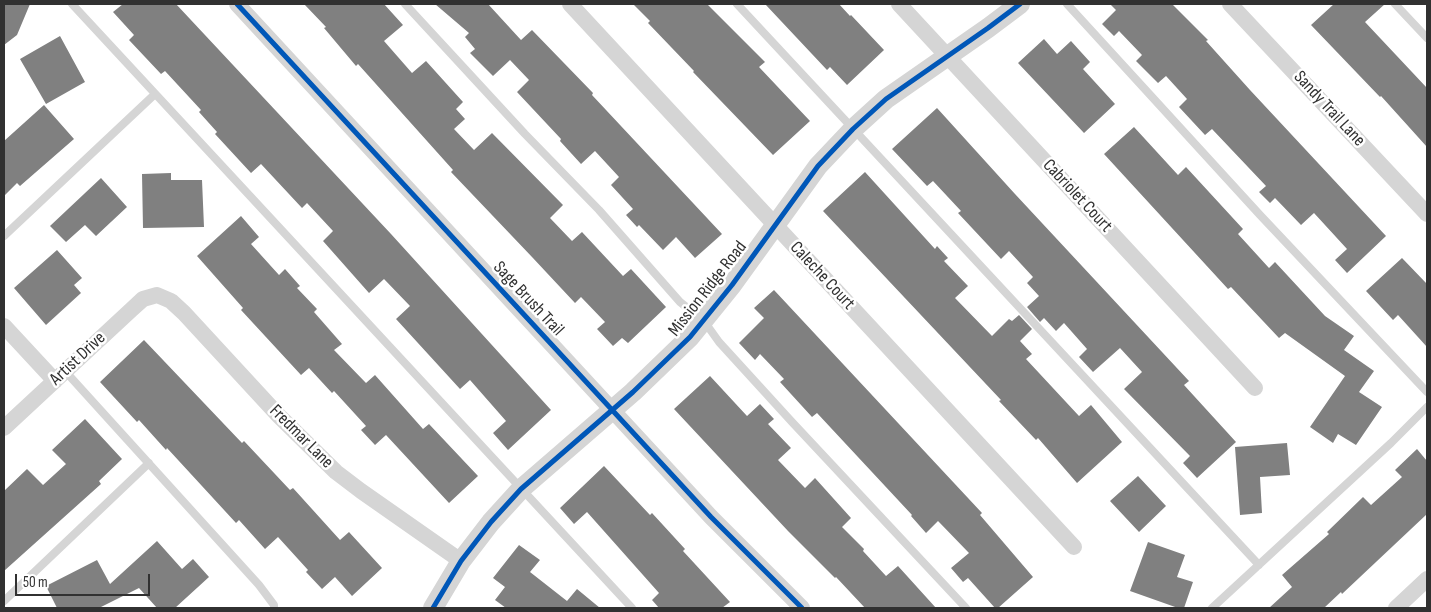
<!DOCTYPE html>
<style>
body{margin:0}
#map{position:relative;width:1431px;height:612px;overflow:hidden;background:#fff;font-family:"Sofia Sans Condensed",sans-serif}
canvas{display:block}
.frame{position:absolute;inset:0;border:5px solid #313131;pointer-events:none}
.scale{position:absolute;left:15px;top:574px;width:135px;height:22px;box-sizing:border-box;border:2px solid #313131;border-top:0;padding-left:6px;font-size:15px;line-height:18px;white-space:nowrap;color:#313131;-webkit-text-stroke:4px #fff;paint-order:stroke}
</style>
<div id="map">
<canvas width="1431" height="612"></canvas>
<div class="frame"></div>
<div class="scale">50 m</div>
</div>
<script>
const context = document.querySelector('canvas').getContext('2d');
context.lineJoin = 'round';
function paint(path, color) { context.fillStyle = color; context.fill(path, 'evenodd'); }
const toPath = rows => new Path2D(rows.map(r => 'M' + r).join(''));
function strokePath(path, color, width, dash) { context.strokeStyle = color; context.lineWidth = width; context.lineCap = dash ? 'butt' : 'round'; context.setLineDash(dash || []); context.stroke(path); }
function label(font, color, halo, rows, align = 'center') {
  context.font = font + ' "Sofia Sans Condensed",sans-serif'; context.lineWidth = 5; context.setLineDash([]); context.textBaseline = 'middle'; context.strokeStyle = halo; context.fillStyle = color; for (const [text, x, y, turn = 0] of rows) {
    context.save(); context.translate(x, y); context.rotate((+turn || 0) * Math.PI / 180); context.textAlign = isNaN(turn) ? turn : align; if (halo) context.strokeText(text, 0, 0); context.fillText(text, 0, 0); context.restore();
  }
}
const building = toPath([
 [4,4,30,4,17,35,4,45],
 [123,4,176,4,391,234,551,410,508,450,493,433,506,421,470,380,460,389,396,319,410,306,384,279,369,293,323,241,333,231,307,203,302,208,261,164,251,173,215,134,217,132,199,112,201,110,165,71,161,74,129,40,134,35,113,12],
 [304,4,384,4,403,25,384,41,412,73,426,61,463,102,456,109,465,119,454,129,474,150,492,133,563,205,550,218,572,241,582,232,623,276,631,269,666,307,628,343,622,338,613,346,597,329,605,322,581,297,575,303,532,257,451,172,453,170,358,64,356,66,324,28,326,27],
 [435,4,488,4,521,40,532,30,593,93,592,95,722,234,695,258,676,237,663,250,639,225,637,227,626,215,633,209,611,185,619,177,595,151,581,164,560,141,561,139,517,92,529,80,510,60,493,76,470,53,475,49,465,37,469,33],
 [633,4,707,4,765,62,759,67,810,121,773,155,693,72,694,71,648,23,650,21],
 [765,4,839,4,850,16,851,15,884,50,847,85,830,67,827,70],
 [1110,4,1172,4,1208,40,1206,41,1250,90,1386,236,1347,273,1335,260,1347,249,1314,213,1301,225,1275,198,1270,203,1259,192,1266,186,1212,129,1205,135,1179,107,1187,99,1166,76,1158,83,1136,61,1142,55,1119,31,1114,36,1102,24,1116,10],
 [1334,4,1385,4,1365,22,1427,88,1427,147,1381,96,1380,97,1311,25],
 [60,36,85,82,46,104,20,59],
 [1044,39,1057,54,1071,41,1090,62,1083,69,1115,104,1084,133,1018,63],
 [44,105,74,139,20,186,17,183,4,196,4,141],
 [937,108,1015,194,1189,381,1184,385,1236,442,1197,478,1183,463,1190,456,1124,389,1142,372,1120,348,1093,372,1079,357,1087,349,1064,323,1056,331,1044,318,1040,322,1027,307,1039,296,1027,283,1033,277,1009,251,1001,259,958,213,961,211,933,181,927,186,892,149],
 [1134,127,1178,175,1186,167,1243,229,1238,234,1269,268,1275,262,1325,316,1354,336,1344,350,1374,371,1359,392,1382,407,1356,445,1338,434,1333,443,1310,427,1345,376,1285,333,1279,338,1231,287,1228,289,1104,154],
 [865,172,935,249,937,246,948,258,944,261,968,286,955,298,992,336,1009,319,1012,321,1019,315,1032,329,1020,341,1032,354,1026,359,1079,416,1091,405,1122,442,1077,483,1038,438,1036,440,999,401,1001,400,823,211],
 [171,173,171,180,202,180,204,227,143,228,142,174],
 [101,178,127,207,96,236,85,225,66,242,50,226],
 [241,216,259,237,251,244,279,275,285,269,300,286,297,288,317,309,314,312,342,344,334,350,366,383,375,375,423,429,429,424,478,476,449,503,386,435,375,445,361,430,366,426,334,391,332,393,309,368,301,375,241,310,243,308,197,256],
 [57,250,82,278,74,285,81,293,46,325,14,288],
 [1402,258,1427,284,1427,347,1398,315,1393,320,1366,291],
 [774,290,982,513,980,515,1033,577,998,608,995,608,968,578,963,582,951,568,969,553,938,521,926,533,911,516,912,515,817,413,812,417,780,382,784,379,760,354,755,360,739,343,764,318,754,308],
 [144,340,242,443,244,441,290,490,293,488,340,540,349,532,382,568,352,596,335,577,322,589,306,572,308,570,278,537,265,549,239,520,236,523,167,448,166,450,139,420,137,422,100,382],
 [710,376,747,416,760,404,774,419,768,424,791,448,778,460,805,488,815,478,851,518,842,527,864,549,863,551,886,576,898,566,936,608,865,608,836,577,835,578,788,531,674,409],
 [85,419,122,459,99,481,101,484,4,571,4,491,27,469,43,485,66,464,52,450],
 [1287,443,1290,475,1260,477,1262,513,1240,515,1235,447],
 [1417,449,1427,461,1427,514,1342,594,1341,592,1324,608,1269,608,1292,587,1282,575,1329,534,1327,532,1363,497,1371,505,1402,477,1395,470],
 [604,466,650,515,652,513,685,549,683,551,730,602,722,608,659,608,652,600,659,593,587,512,574,524,560,508],
 [1138,476,1166,506,1139,532,1110,501],
 [157,541,182,569,193,559,209,577,175,608,157,608,139,588,99,608,57,608,46,586,97,560,110,584],
 [1148,542,1185,555,1177,577,1193,582,1184,608,1178,608,1130,591],
 [519,545,540,560,530,572,567,601,577,589,600,608,506,608,495,600,505,587,493,578]
]);
const service = toPath([
 [72,4,632,608],
 [405,4,525,134,599,210,680,302,704,321,719,342,792,422,966,608],
 [737,4,1259,565],
 [1067,4,1260,215,1427,392],
 [1395,4,1427,38],
 [4,236,155,94],
 [65,371,259,585,274,605,274,608],
 [4,601,149,463],
 [1212,608,1391,443,1427,407]
]);
const minor = toPath([
 [237,4,711,517,802,608],
 [570,4,1074,547],
 [899,4,1255,388],
 [1230,4,1427,214],
 [4,326,55,381],
 [4,428,131,310,143,299,157,295,171,301,184,313,279,416,336,472,361,491,461,561],
 [1396,608,1427,579]
]);
const tertiary = toPath([
 [433,608,461,561,491,522,521,489,633,392,690,337,732,285,818,166,853,129,886,99,988,28,1020,4]
]);
const cycleway = toPath([
 [237,4,711,517,802,608],
 [433,608,461,561,491,522,521,489,633,392,690,337,732,285,818,166,853,129,886,99,988,28,1020,4]
]);
const streetNames = [
 ["Sandy Trail Lane",1329,109,47],
 ["Cabriolet Court",1077,196,47],
 ["Caleche Court",822,276,47],
 ["Mission Ridge Road",708,289,-52],
 ["Sage Brush Trail",528,299,47],
 ["Artist Drive",78,359,-43],
 ["Fredmar Lane",301,437,45]
];
paint(building, '#808080');
strokePath(service, '#d5d5d5', 8);
strokePath(minor, '#d5d5d5', 16);
strokePath(tertiary, '#d5d5d5', 20);
strokePath(cycleway, '#0057b8', 5);
label('18px', '#313131', '#fff', streetNames);
</script>
